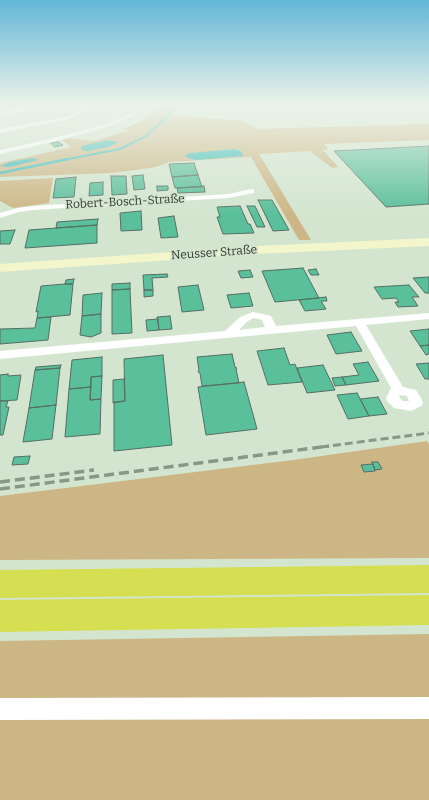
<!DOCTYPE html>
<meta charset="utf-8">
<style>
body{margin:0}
canvas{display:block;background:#d3e5cf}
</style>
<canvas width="429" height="800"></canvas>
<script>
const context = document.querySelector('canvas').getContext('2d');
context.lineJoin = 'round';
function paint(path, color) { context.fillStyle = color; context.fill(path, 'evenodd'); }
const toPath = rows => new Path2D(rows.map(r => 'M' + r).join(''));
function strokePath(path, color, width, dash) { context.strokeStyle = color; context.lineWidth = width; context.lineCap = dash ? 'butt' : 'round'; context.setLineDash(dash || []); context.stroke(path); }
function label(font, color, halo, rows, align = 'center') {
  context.font = font + ' Bitter,serif'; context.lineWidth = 3; context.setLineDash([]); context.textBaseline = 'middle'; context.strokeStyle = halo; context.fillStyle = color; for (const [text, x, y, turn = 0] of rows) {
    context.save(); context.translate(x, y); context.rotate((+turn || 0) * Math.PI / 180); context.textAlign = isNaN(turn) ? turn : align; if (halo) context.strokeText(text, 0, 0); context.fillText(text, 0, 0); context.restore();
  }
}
const green = toPath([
 [163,103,177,103,168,118,171,115,244,121,258,129,429,124,429,140,324,144,328,149,323,150,338,167,332,168,310,151,259,154,311,240,299,240,251,157,169,162,156,167,113,173,0,177,0,163,71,147,62,140,69,138,93,141,128,131,129,130,124,129,149,117],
 [53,178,49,203,13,208,0,201,0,181],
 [427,441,429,444,429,558,0,560,0,496,293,460],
 [429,634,429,800,0,800,0,641]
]);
const water = toPath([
 [108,140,119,142,108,147,87,151,82,150,81,148,82,146],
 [235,149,241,151,243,156,196,160,186,157,186,155,190,153],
 [33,158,39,160,9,167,0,166,10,162]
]);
const streamFar1 = toPath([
 [63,160,120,149,146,136,167,117,176,105]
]);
const stream = toPath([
 [0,173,68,159]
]);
const building = toPath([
 [58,142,63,145,55,147,50,143,58,142],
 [429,146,429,204,386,207,334,151,429,146],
 [194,163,198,175,172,177,169,164,194,163],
 [143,175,145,189,134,190,132,176,143,175],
 [198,175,202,187,175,188,172,177,198,175],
 [111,176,126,176,127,194,112,195,111,176],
 [76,177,74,197,53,198,56,179,76,177],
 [103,182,103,195,89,196,90,183,103,182],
 [157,186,168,186,168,190,157,191,157,186],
 [204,186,205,192,178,193,177,188,204,186],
 [258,200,272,200,289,230,273,231,258,200],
 [240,206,248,224,250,224,254,233,223,234,217,217,220,217,217,207,240,206],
 [247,206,255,206,265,227,257,227,247,206],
 [141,211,142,230,121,231,120,213,141,211],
 [174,216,178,237,161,238,158,218,174,216],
 [98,219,97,225,56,228,57,222,98,219],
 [97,225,97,243,25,248,29,230,97,225],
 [15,230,10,244,0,244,0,231,15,230],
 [303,268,319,298,275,302,262,271,303,268],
 [316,269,319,275,311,275,308,270,316,269],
 [250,270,253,277,241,278,238,271,250,270],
 [167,274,168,277,152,278,153,290,144,290,143,275,167,274],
 [429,277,429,293,425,293,413,278,429,277],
 [74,279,73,284,65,284,66,280,74,279],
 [130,283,130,289,112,290,112,284,130,283],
 [65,284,73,284,70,315,37,318,38,311,36,312,41,286,65,284],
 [198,285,204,310,182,312,178,287,198,285],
 [409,285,419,297,412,297,418,306,398,307,395,302,399,302,396,298,382,299,374,287,409,285],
 [130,289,132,333,112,334,112,290,130,289],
 [144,290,153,290,153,296,144,297,144,290],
 [102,293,101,314,82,316,83,295,102,293],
 [249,293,253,306,231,308,227,295,249,293],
 [326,297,327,301,321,301,326,309,305,311,299,300,326,297],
 [101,314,101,333,91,337,80,335,82,316,101,314],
 [170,316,172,329,159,330,157,317,170,316],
 [51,317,48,340,0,344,0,329,35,328,37,318,51,317],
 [158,319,159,330,147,331,146,320,158,319],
 [429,329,429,345,420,346,410,331,429,329],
 [351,332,362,351,336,354,327,335,351,332],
 [429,345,429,354,426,355,420,346,429,345],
 [284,348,290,365,295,364,302,382,268,385,257,351,284,348],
 [232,354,235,367,237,368,236,369,239,383,202,386,200,373,198,372,199,370,197,357,232,354],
 [163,355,172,445,114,451,114,402,125,401,124,359,163,355],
 [102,357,102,376,91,377,91,387,69,389,72,360,102,357],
 [368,362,379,381,346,385,342,377,359,375,353,364,368,362],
 [429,363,429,379,425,379,416,364,429,363],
 [61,365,60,368,35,370,36,367,61,365],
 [323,365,335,390,307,393,297,368,323,365],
 [60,368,56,405,29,408,35,370,60,368],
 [8,374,8,376,21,375,17,400,0,401,0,375,8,374],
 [102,376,101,399,90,400,91,377,102,376],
 [342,377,346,385,335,386,332,378,342,377],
 [124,379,125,401,113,403,113,380,124,379],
 [244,382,257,429,206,435,198,387,244,382],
 [91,387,90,400,101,399,100,434,65,437,69,389,91,387],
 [357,393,369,416,348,419,337,395,357,393],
 [378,397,387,414,369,416,360,399,378,397],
 [0,401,8,401,6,407,9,407,3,435,0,435,0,401],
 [56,405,52,439,23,442,29,408,56,405],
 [30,456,28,464,12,465,14,457,30,456],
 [372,462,378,462,382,469,375,470,372,462],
 [373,464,375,471,364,472,361,465,373,464]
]);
const minor = toPath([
 [95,103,145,103,135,115,110,126,53,142,0,154,0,150,50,139,106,124,131,113,140,104,96,106,69,119,0,133,0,129,65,117,88,107,40,109,0,115,0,111,40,105,95,103],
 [251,189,254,189,254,193,228,198,33,210,19,212,0,218,0,213,18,208,33,206,228,194,251,189],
 [253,312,271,316,276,326,429,313,429,319,366,325,403,387,416,390,421,398,423,403,421,406,411,411,394,408,387,401,386,398,391,388,356,326,0,359,0,351,225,331,240,317,253,312],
 [254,318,262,320,265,327,239,330,248,321,254,318],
 [400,395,407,396,409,401,403,401,399,397,400,395],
 [429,697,429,719,0,720,0,698,429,697]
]);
const secondary = toPath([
 [429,238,429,246,257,254,0,272,0,264,257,246,429,238]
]);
const motorway = toPath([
 [429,565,429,593,0,598,0,570,429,565],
 [429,595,429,625,0,632,0,600,429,595]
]);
const railFar1 = toPath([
 [321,447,429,433]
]);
const rail = toPath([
 [0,482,94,470],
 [0,489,329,446]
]);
const farStreetnames = [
 ["Robert-Bosch-Straße",125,202,-3],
 ["Neusser Straße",214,253,-4]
];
paint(green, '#cdb685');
paint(water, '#37baba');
strokePath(streamFar1, '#37baba', 2);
strokePath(stream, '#37baba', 2.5);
paint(building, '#5abf9b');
strokePath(building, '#556e64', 1);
paint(minor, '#fff');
paint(secondary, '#f3f5cb');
paint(motorway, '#d6df52');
strokePath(railFar1, '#8a9788', 3, [8, 4]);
strokePath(rail, '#8a9788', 3.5, [10, 5]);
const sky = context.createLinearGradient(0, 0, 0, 215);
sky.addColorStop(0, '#61b6d6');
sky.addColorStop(0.48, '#ebf3e9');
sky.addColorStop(1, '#ebf3e900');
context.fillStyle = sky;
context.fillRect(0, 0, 429, 215);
label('12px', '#343b33', '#d3e5cf', farStreetnames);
</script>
